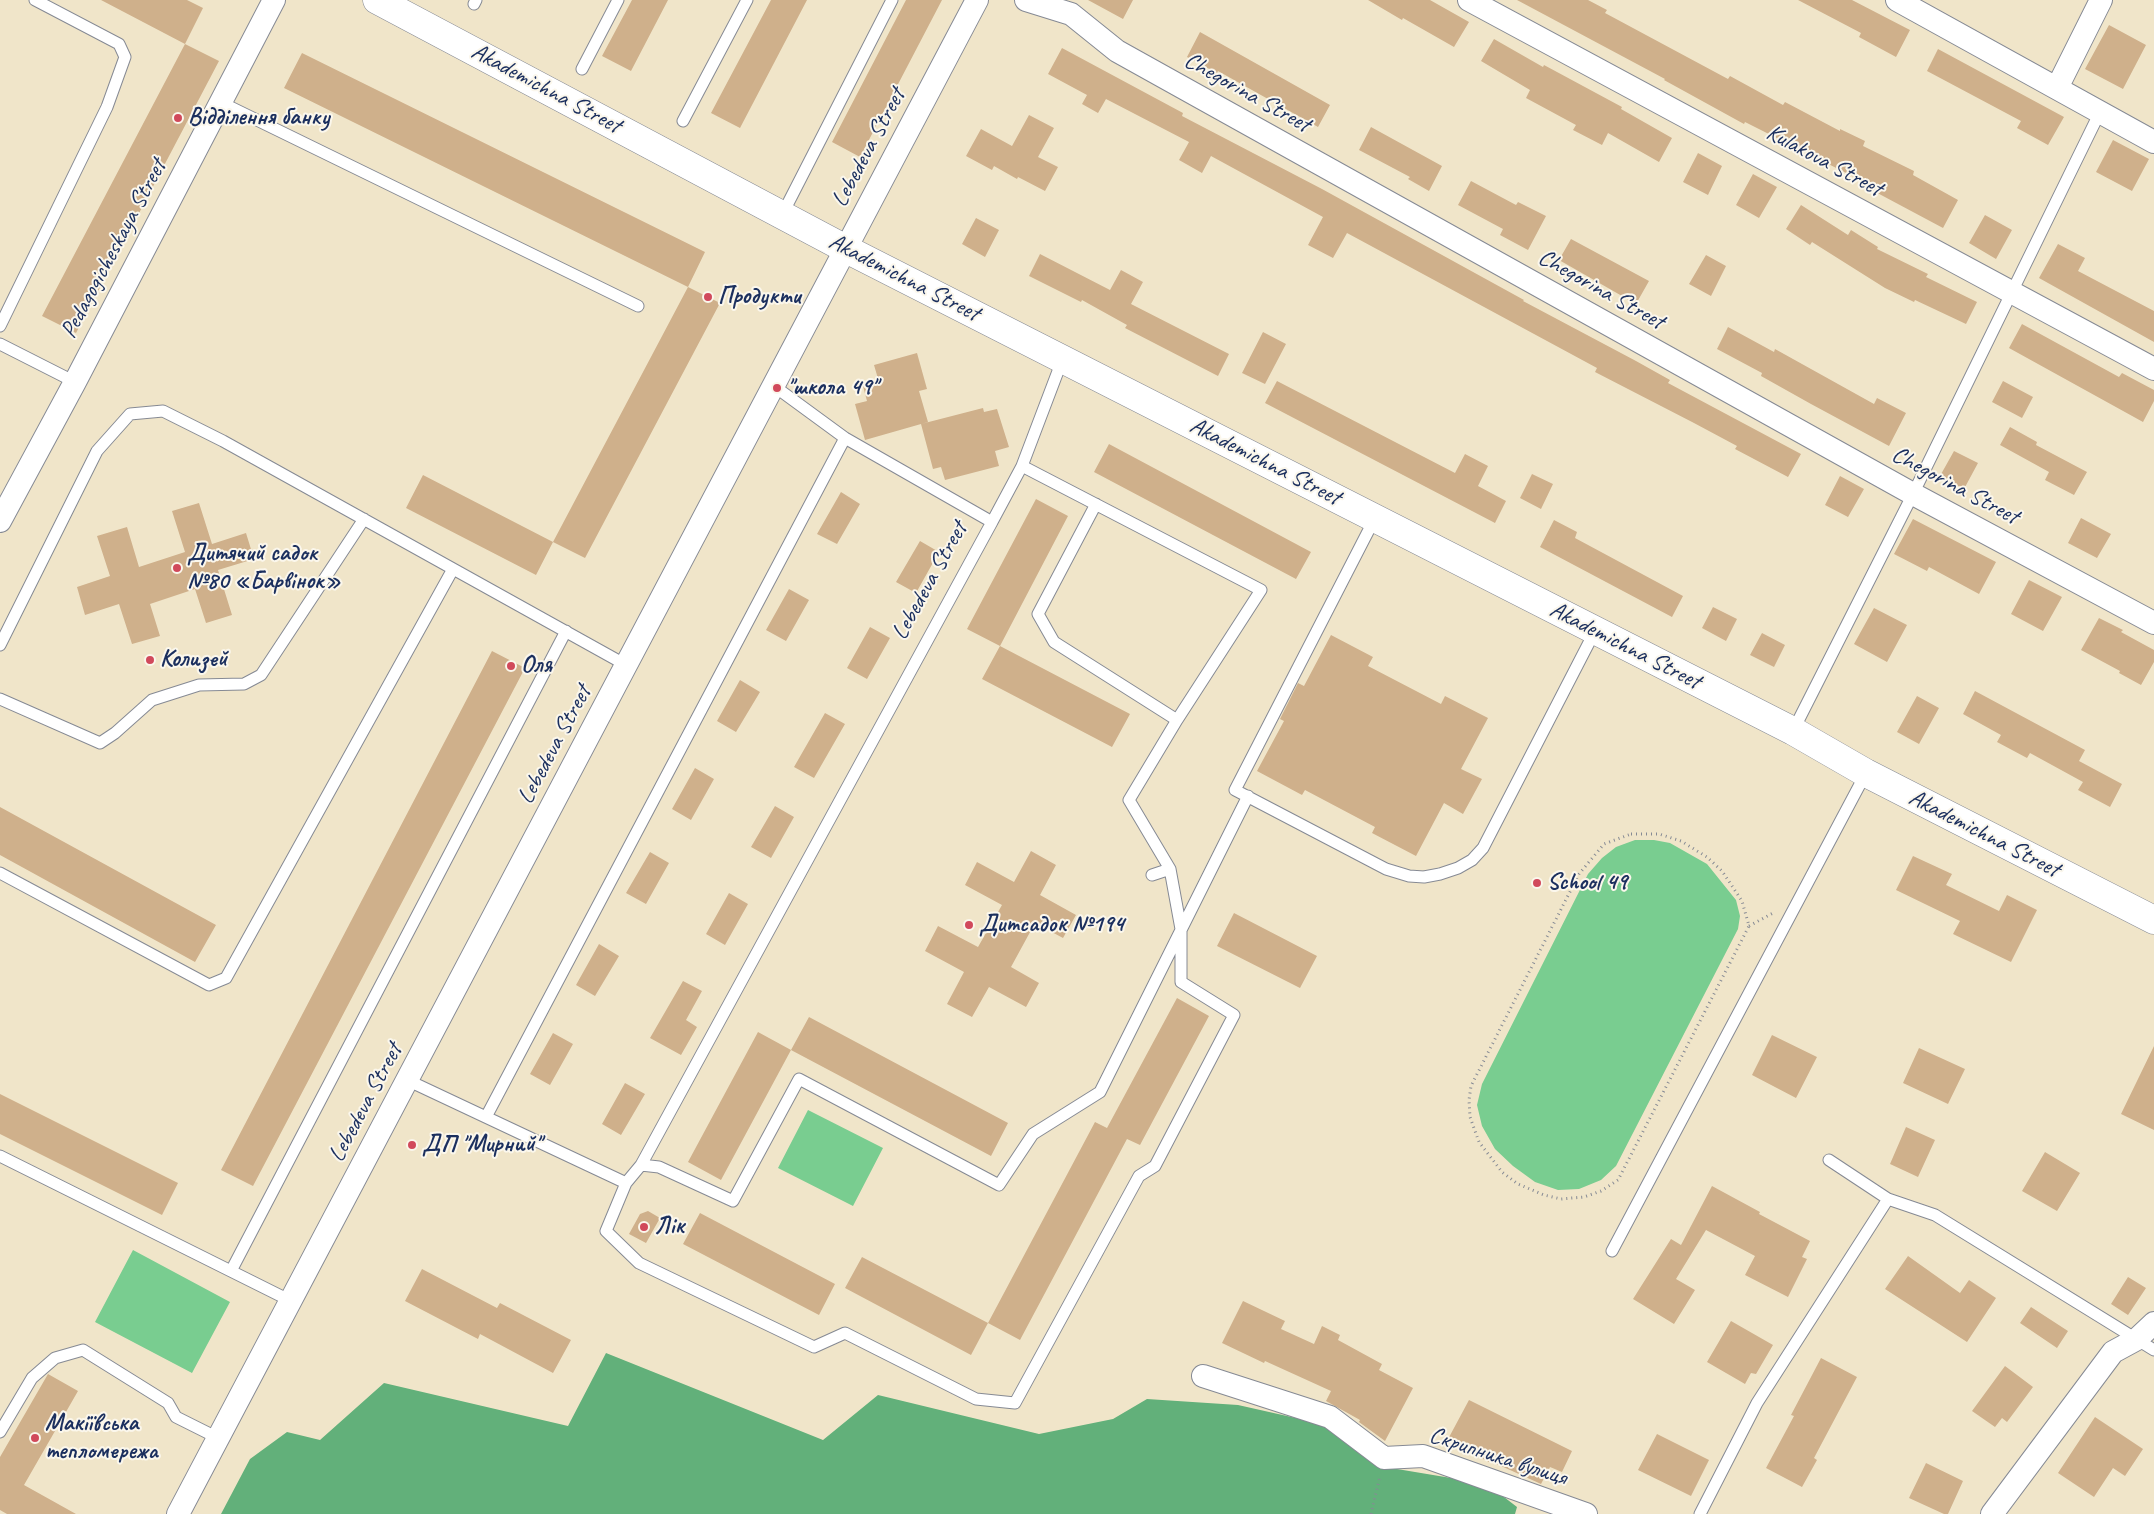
<!DOCTYPE html>
<meta charset="utf-8">
<style>
body{margin:0}
canvas{display:block;background:#f0e5c9}
</style>
<canvas width="2154" height="1514"></canvas>
<script>
const context = document.querySelector('canvas').getContext('2d');
context.lineJoin = 'round';
function paint(path, color) { context.fillStyle = color; context.fill(path, 'evenodd'); }
const toPath = rows => new Path2D(rows.map(r => 'M' + r).join(''));
function strokePath(path, color, width, dash) { context.strokeStyle = color; context.lineWidth = width; context.lineCap = dash ? 'butt' : 'round'; context.setLineDash(dash || []); context.stroke(path); }
function label(font, color, halo, rows, align = 'center') {
  context.font = font + ' Caveat,sans-serif'; context.lineWidth = 4; context.setLineDash([]); context.textBaseline = 'middle'; context.strokeStyle = halo; context.fillStyle = color; for (const [text, x, y, turn = 0] of rows) {
    context.save(); context.translate(x, y); context.rotate((+turn || 0) * Math.PI / 180); context.textAlign = isNaN(turn) ? turn : align; if (halo) context.strokeText(text, 0, 0); context.fillText(text, 0, 0); context.restore();
  }
}
const green = toPath([
 [1635,840,1654,840,1670,843,1707,864,1736,900,1740,916,1738,929,1616,1166,1601,1180,1579,1189,1558,1190,1535,1182,1513,1166,1495,1149,1482,1126,1477,1105,1482,1084,1588,874,1602,858,1616,847],
 [808,1110,883,1148,853,1206,778,1168],
 [133,1250,230,1302,192,1373,95,1322]
]);
const forest = toPath([
 [606,1353,823,1440,878,1395,1039,1434,1113,1419,1147,1399,1238,1405,1327,1425,1385,1467,1487,1484,1517,1507,1515,1514,221,1514,250,1459,287,1432,320,1440,384,1383,568,1426]
]);
const building = toPath([
 [101,0,187,0,203,8,185,44],
 [632,0,668,0,631,71,602,56],
 [771,0,807,0,740,128,711,113],
 [906,0,942,0,860,157,832,142],
 [1088,0,1133,0,1123,19],
 [1368,0,1430,0,1469,22,1454,47,1403,18,1402,20],
 [1517,0,1588,0,1607,10,1605,13,1728,79,1730,76,1783,105,1785,102,1840,131,1840,129,1865,141,1863,146,1914,171,1913,175,1958,200,1943,228,1868,188,1870,185,1745,122,1744,124,1664,80,1665,79],
 [1798,0,1852,0,1910,30,1896,57,1859,37,1861,33],
 [2109,25,2146,45,2123,89,2085,69],
 [1200,32,1330,105,1318,127,1218,71,1217,73,1187,57],
 [1494,39,1543,67,1544,65,1622,107,1621,109,1672,138,1659,162,1608,133,1602,145,1573,130,1576,125,1526,98,1530,90,1481,61],
 [185,44,219,61,76,333,42,316],
 [1062,48,1183,113,1182,116,1322,189,1524,300,1523,301,1636,361,1670,380,1668,383,1801,454,1788,477,1735,449,1737,446,1694,423,1595,372,1597,368,1347,233,1333,258,1308,245,1323,217,1211,156,1202,173,1179,160,1189,142,1106,99,1098,113,1082,104,1087,95,1048,74],
 [1938,49,2064,117,2048,145,2017,128,2021,121,1927,71],
 [302,53,705,252,688,287,284,88],
 [1029,115,1054,128,1038,157,1058,167,1045,191,1018,177,1017,179,994,166,992,170,966,156,981,129,1012,146],
 [1371,127,1442,166,1429,191,1408,179,1410,177,1359,150],
 [2113,140,2149,159,2132,191,2096,172],
 [1698,153,1722,166,1708,195,1683,182],
 [1753,174,1777,187,1759,218,1736,205],
 [1471,181,1516,205,1518,202,1546,216,1528,250,1500,235,1503,229,1458,205],
 [1801,205,1848,235,1851,230,1878,247,1877,249,1928,274,1926,277,1977,302,1966,324,1915,300,1914,302,1885,288,1812,242,1810,245,1786,229],
 [1985,215,2012,230,1996,259,1969,243],
 [976,218,999,230,985,257,962,244],
 [1571,239,1649,281,1636,304,1559,260],
 [2058,244,2085,258,2078,271,2154,311,2154,342,2039,278],
 [1040,254,1110,290,1121,270,1143,282,1131,304,1229,354,1218,376,1125,328,1127,325,1082,300,1081,302,1029,276],
 [1706,255,1726,266,1711,296,1689,284],
 [688,287,720,303,585,558,553,542],
 [2022,324,2119,377,2122,373,2154,390,2154,401,2143,422,2009,348],
 [1728,327,1774,352,1775,349,1874,404,1877,398,1906,413,1889,446,1811,404,1761,376,1762,373,1717,349],
 [1263,332,1286,344,1265,384,1242,373],
 [917,353,927,389,919,391,928,422,865,440,855,404,867,401,863,386,879,382,874,365],
 [1277,381,1455,473,1465,454,1488,466,1478,486,1506,501,1495,523,1265,403],
 [2003,381,2033,397,2022,418,1992,402],
 [983,408,984,412,997,409,1009,447,995,451,999,466,945,480,941,467,933,469,921,424],
 [2010,427,2037,442,2036,445,2087,472,2074,495,2045,480,2049,472,2000,445],
 [1109,444,1311,552,1296,579,1094,472],
 [1954,451,1978,463,1964,489,1940,476],
 [1532,474,1553,484,1541,509,1520,498],
 [423,475,553,542,536,575,406,508],
 [1840,476,1864,489,1848,517,1825,505],
 [841,492,860,504,837,544,817,534],
 [1036,499,1068,516,1000,646,967,629],
 [199,503,212,544,246,533,254,559,218,570,232,615,206,623,195,589,150,604,160,636,132,644,119,604,85,615,77,587,110,576,97,536,127,527,139,567,185,552,172,511],
 [2081,518,2111,534,2097,558,2068,543],
 [1913,519,1996,562,1979,594,1929,567,1927,571,1894,554],
 [1554,520,1577,532,1575,538,1683,596,1672,617,1540,547],
 [920,541,939,552,916,593,896,582],
 [2029,580,2062,597,2043,631,2011,614],
 [789,589,809,600,786,641,766,630],
 [1713,607,1737,619,1726,641,1702,628],
 [1874,608,1907,625,1887,662,1854,644],
 [2099,618,2123,630,2121,632,2154,650,2154,662,2141,685,2119,673,2120,671,2081,650],
 [870,627,890,638,867,679,847,668],
 [1762,633,1785,645,1774,667,1750,655],
 [1331,635,1373,657,1368,666,1441,704,1445,696,1488,718,1461,769,1482,779,1463,814,1444,803,1416,856,1372,833,1375,827,1305,790,1302,795,1257,771,1284,721,1280,719,1298,683,1304,686],
 [1000,646,1130,714,1112,747,982,679],
 [492,651,525,668,253,1186,221,1170],
 [740,680,760,692,736,732,717,721],
 [1975,691,2085,750,2079,761,2122,784,2110,807,2078,790,2083,782,2030,753,2027,758,1997,742,2001,735,1963,714],
 [1917,696,1939,708,1919,744,1897,732],
 [825,713,845,724,814,778,794,767],
 [695,768,714,779,691,820,672,809],
 [775,806,794,817,771,858,751,847],
 [0,807,216,925,195,962,0,855],
 [1031,851,1056,865,1040,895,1076,915,1063,938,1035,923,1011,967,1039,983,1026,1007,989,987,972,1017,947,1004,964,972,925,951,938,926,978,947,1002,905,965,885,977,862,1014,882],
 [650,852,669,863,646,904,626,893],
 [1913,856,1952,874,1946,885,1999,911,2007,895,2037,910,2011,962,1953,934,1960,921,1896,890],
 [729,893,748,904,725,945,706,934],
 [1234,913,1317,956,1300,988,1217,946],
 [599,944,619,956,595,996,576,985],
 [683,981,702,991,686,1020,697,1027,681,1055,650,1038],
 [1177,998,1209,1016,1140,1145,1127,1139,1020,1340,988,1323,1095,1122,1107,1128],
 [809,1017,1008,1123,991,1156,791,1050],
 [758,1032,791,1050,721,1180,688,1162],
 [553,1033,573,1044,550,1085,530,1074],
 [1772,1035,1817,1057,1796,1098,1752,1075],
 [2154,1046,2154,1130,2121,1114],
 [1919,1048,1965,1069,1948,1104,1903,1083],
 [625,1083,645,1094,621,1135,602,1124],
 [0,1094,178,1183,162,1215,0,1134],
 [1906,1127,1935,1140,1918,1177,1890,1164],
 [2045,1152,2080,1173,2057,1211,2022,1191],
 [1712,1186,1760,1212,1759,1214,1810,1241,1802,1257,1807,1259,1788,1297,1745,1275,1755,1256,1706,1230,1676,1279,1695,1290,1674,1324,1633,1299,1671,1239,1681,1245],
 [648,1211,660,1218,646,1243,629,1234,640,1214],
 [700,1213,835,1284,819,1315,683,1244],
 [1908,1256,1960,1293,1969,1280,1996,1298,1967,1342,1885,1289],
 [862,1257,988,1323,971,1355,845,1288],
 [422,1269,497,1308,500,1303,571,1340,553,1373,480,1334,478,1339,405,1301],
 [2128,1277,2146,1288,2128,1315,2111,1304],
 [1243,1301,1285,1321,1281,1329,1314,1344,1322,1326,1340,1335,1338,1340,1382,1364,1379,1370,1413,1388,1385,1441,1359,1422,1360,1420,1326,1401,1331,1391,1265,1361,1264,1363,1222,1343],
 [2031,1307,2068,1331,2057,1348,2020,1323],
 [1731,1321,1773,1345,1756,1374,1751,1373,1745,1384,1707,1362],
 [1821,1358,1857,1377,1814,1458,1817,1460,1802,1487,1766,1468,1794,1416,1791,1415],
 [2005,1366,2033,1387,2007,1422,2002,1418,1995,1427,1972,1411],
 [48,1374,78,1391,24,1485,76,1514,7,1514,0,1510,0,1457],
 [1469,1400,1572,1451,1562,1472,1550,1467,1541,1484,1490,1461,1489,1462,1447,1441],
 [2095,1417,2143,1449,2125,1476,2113,1468,2094,1497,2058,1473],
 [1657,1434,1709,1460,1691,1496,1638,1470],
 [1926,1463,1963,1481,1948,1514,1944,1514,1909,1498]
]);
const path = toPath([
 [1631,834,1659,834,1681,841,1707,857,1722,871,1742,901,1749,926,1618,1180,1601,1191,1584,1197,1561,1199,1544,1195,1518,1184,1502,1172,1479,1142,1470,1117,1469,1100,1471,1086,1579,874,1604,844,1631,834],
 [1749,926,1775,912],
 [1371,1514,1380,1476]
]);
const service = toPath([
 [474,4,476,0],
 [582,69,618,0],
 [220,102,638,306],
 [683,121,747,0],
 [782,215,892,0],
 [0,326,107,107,125,57,119,44,35,0],
 [0,344,75,382],
 [1063,358,1022,466,1261,590,1177,720,1054,642,1038,614,1096,504],
 [774,386,845,438,992,522,1022,466],
 [1375,518,1235,790,1386,869,1409,876,1424,877,1440,874,1458,868,1472,860,1483,848,1595,631],
 [0,645,97,451,130,414,163,411,223,441,626,665],
 [0,699,100,743,115,733,152,700,199,685,244,684,261,675,364,519],
 [1793,731,1913,494,2100,112],
 [0,873,209,985,226,978,453,569],
 [1152,875,1170,869],
 [407,1080,626,1183,641,1165,659,1167,733,1201,799,1079,999,1185,1033,1134,1100,1092,1248,796],
 [486,1117,845,438],
 [0,1156,291,1301],
 [1829,1160,1888,1199,1935,1215,2154,1350],
 [641,1165,992,522],
 [626,1183,606,1231,639,1263,814,1347,845,1333,976,1399,1015,1403,1139,1176,1155,1166,1234,1015,1181,982,1181,929,1170,869,1129,800,1177,720],
 [1612,1251,1866,773],
 [231,1271,566,631],
 [0,1432,32,1378,55,1358,83,1350,168,1403,176,1417,218,1438],
 [1700,1514,1757,1403,1888,1199]
]);
const minor = toPath([
 [1026,0,1071,14,1117,51,1913,494,2154,623],
 [1469,0,2154,369],
 [1897,0,2154,142],
 [2057,88,2101,0],
 [0,521,75,382,274,0],
 [1203,1376,1330,1417,1384,1458,1423,1456,1586,1514],
 [178,1514,977,0],
 [1992,1514,2113,1352,2137,1339,2154,1323]
]);
const secondary = toPath([
 [377,0,846,249,1793,731,1866,773,2154,920]
]);
const markers = [
 [178,118,5,"#d1495b"],
 [708,297,5,"#d1495b"],
 [777,388,5,"#d1495b"],
 [177,568,5,"#d1495b"],
 [150,660,5,"#d1495b"],
 [511,666,5,"#d1495b"],
 [1537,883,5,"#d1495b"],
 [969,925,5,"#d1495b"],
 [412,1145,5,"#d1495b"],
 [644,1227,5,"#d1495b"],
 [35,1438,5,"#d1495b"]
];
const streetNames = [
 ["Akademichna Street",546,89,28],
 ["Chegorina Street",1247,93,29],
 ["Lebedeva Street",869,148,-62],
 ["Kulakova Street",1824,161,28],
 ["Pedagogicheskaya Street",114,249,-62],
 ["Akademichna Street",904,278,27],
 ["Chegorina Street",1601,290,29],
 ["Akademichna Street",1265,462,27],
 ["Chegorina Street",1955,486,28],
 ["Lebedeva Street",930,581,-61],
 ["Akademichna Street",1625,646,27],
 ["Lebedeva Street",555,745,-62],
 ["Akademichna Street",1984,834,27],
 ["Lebedeva Street",366,1103,-62],
 ["Скрипника вулиця",1498,1457,18]
];
const poiNames = [
 ["Відділення банку",188,118],
 ["Продукти",718,297],
 ["\"школа 49\"",787,388],
 ["Дитячий садок",187,554],
 ["№80 «Барвінок»",187,582],
 ["Колизей",160,660],
 ["Оля",521,666],
 ["School 49",1547,883],
 ["Дитсадок №194",979,925],
 ["ДП \"Мирний\"",422,1145],
 ["Лік",654,1227],
 ["Макіївська",45,1424],
 ["тепломережа",45,1452]
];
paint(green, '#79cd90');
paint(forest, '#62b07a');
paint(building, '#cfb08b');
strokePath(service, '#868a94', 13);
strokePath(minor, '#868a94', 24);
strokePath(secondary, '#868a94', 29);
strokePath(path, '#868a94', 3, [1, 4]);
strokePath(service, '#fff', 11);
strokePath(minor, '#fff', 22);
strokePath(secondary, '#fff', 28);
for (const [x, y, r, color] of markers) { const dot = new Path2D(); dot.arc(x, y, r, 0, 2 * Math.PI); context.fillStyle = color; context.fill(dot); strokePath(dot, '#fbf7ec', 2); }
label('24px', '#1b2f5e', '#fbf7ec', streetNames);
label('bold 24px', '#1b2f5e', '#fbf7ec', poiNames, 'left');
</script>
